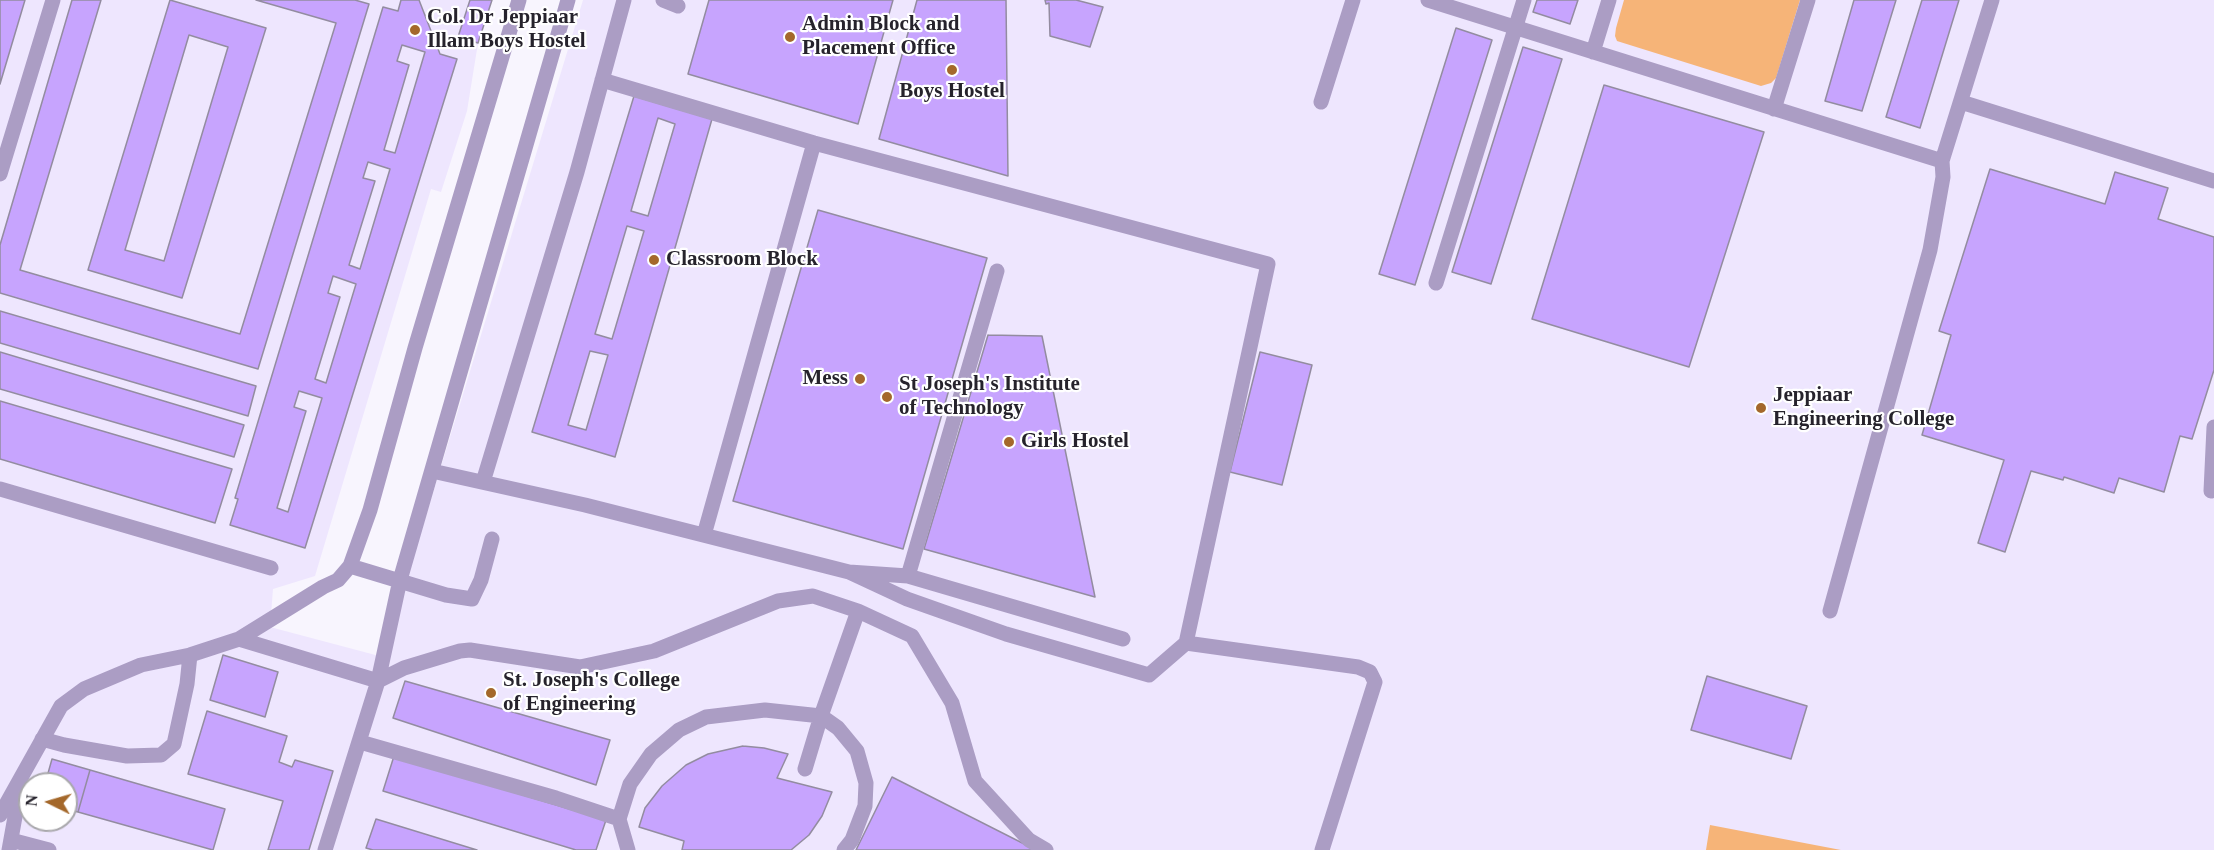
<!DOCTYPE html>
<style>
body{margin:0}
#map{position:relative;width:2214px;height:850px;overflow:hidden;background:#f8f5fe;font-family:"Times New Roman",serif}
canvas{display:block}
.north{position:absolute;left:18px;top:772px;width:60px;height:60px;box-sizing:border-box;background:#fff;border:2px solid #a8a7ab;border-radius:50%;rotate:275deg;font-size:16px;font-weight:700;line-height:24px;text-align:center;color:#26232c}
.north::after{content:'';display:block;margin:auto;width:21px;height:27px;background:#a4682b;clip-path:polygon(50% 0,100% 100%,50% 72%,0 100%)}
</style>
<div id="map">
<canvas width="2214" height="850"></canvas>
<div class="north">N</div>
</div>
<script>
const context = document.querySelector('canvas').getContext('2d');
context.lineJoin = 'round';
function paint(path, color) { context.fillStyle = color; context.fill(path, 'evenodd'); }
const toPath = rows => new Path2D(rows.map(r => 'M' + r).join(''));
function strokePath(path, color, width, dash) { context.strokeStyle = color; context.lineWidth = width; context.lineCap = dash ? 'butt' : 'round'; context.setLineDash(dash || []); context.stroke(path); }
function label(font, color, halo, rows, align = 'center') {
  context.font = font + ' "Times New Roman",serif'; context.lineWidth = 4.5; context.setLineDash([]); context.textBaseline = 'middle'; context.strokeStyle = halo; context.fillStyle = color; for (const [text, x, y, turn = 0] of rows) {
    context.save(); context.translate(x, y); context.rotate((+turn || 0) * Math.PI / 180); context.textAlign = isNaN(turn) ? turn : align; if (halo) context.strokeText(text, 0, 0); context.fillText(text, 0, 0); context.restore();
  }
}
const built = toPath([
 [0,0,492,0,478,43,467,111,441,192,431,189,315,576,273,589,270,627,383,657,583,0,2214,0,2214,850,0,850],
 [30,784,66,784,66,820,30,820]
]);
const green = toPath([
 [1624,0,1800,0,1776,78,1771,83,1761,86,1617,41,1615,36,1616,28],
 [1710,825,1841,850,1706,850]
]);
const building = toPath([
 [0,0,25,0,0,84,0,0],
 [72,0,101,0,20,270,240,334,336,23,256,0,355,0,369,4,258,369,0,293,0,245,72,0],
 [170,0,266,28,182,298,88,270,170,0],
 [189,35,228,47,164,261,125,250,189,35],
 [401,0,419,0,440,54,457,59,305,548,230,525,238,499,235,498,383,7,398,11,401,0],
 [402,45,425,52,395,153,384,150,409,65,397,61,402,45],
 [368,162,390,169,360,269,349,265,375,181,363,178,368,162],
 [333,276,356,284,326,383,315,379,340,297,328,293,333,276],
 [299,391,322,398,288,512,277,508,306,411,294,407,299,391],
 [470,0,492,0,478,43,458,37,470,0],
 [709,0,893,0,858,124,688,74,709,0],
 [917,0,1006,0,1008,176,879,139,917,0],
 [1045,0,1076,0,1103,7,1090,47,1050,36,1049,3,1046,4,1045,0],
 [1537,0,1578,0,1570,24,1533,12,1537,0],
 [1854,0,1896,0,1862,111,1825,101,1854,0],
 [1922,0,1959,0,1920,128,1886,117,1922,0],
 [1456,28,1492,40,1415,285,1379,274,1456,28],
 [1523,47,1562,59,1491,284,1452,272,1523,47],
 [1604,85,1764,132,1689,367,1532,319,1604,85],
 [634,96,712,119,615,457,532,432,634,96],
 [658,118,675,124,648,216,631,211,658,118],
 [627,226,644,231,612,339,595,334,627,226],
 [590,351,608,355,586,430,568,425,590,351],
 [1990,169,2105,204,2115,172,2168,188,2158,219,2214,237,2214,370,2192,439,2180,436,2164,492,2119,478,2114,493,2064,477,2063,480,2031,471,2005,552,1978,543,2004,460,1922,435,1951,335,1939,331,1990,169],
 [818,210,987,258,903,549,733,501,818,210],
 [0,311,256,386,248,416,0,343,0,311],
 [988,335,1042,336,1095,597,924,549,988,335],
 [0,352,244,425,234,457,0,389,0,352],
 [1260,352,1312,365,1282,485,1230,472,1260,352],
 [0,401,232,469,215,523,0,459,0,401],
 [223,655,278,672,265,717,210,700,223,655],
 [1707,676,1807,706,1791,759,1691,730,1707,676],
 [405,681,610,740,596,785,393,718,405,681],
 [207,711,287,736,279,762,292,767,295,760,333,771,309,850,268,850,283,801,188,774,207,711],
 [743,746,764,748,788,754,777,778,832,792,822,816,809,835,791,850,682,850,684,841,639,827,645,808,662,786,686,765,708,754,743,746],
 [394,756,606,820,596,850,576,850,383,791,394,756],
 [52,759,90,770,78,812,66,809,66,784,45,784,52,759],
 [90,770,225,809,213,850,78,812,90,770],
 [892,777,1036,850,856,850,892,777],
 [376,819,477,850,373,850,366,848,376,819]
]);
const minor = toPath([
 [663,0,678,6],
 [1428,0,1942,161],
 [1593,52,1609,0],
 [602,80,814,143,1268,264,1186,643,1149,675,1006,634,907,599,849,572],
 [1321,102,1353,0],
 [1961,102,2214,181],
 [1774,109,1808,0],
 [0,174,53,0],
 [1436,283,1524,0],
 [432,471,585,505,849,572,908,576,1123,639],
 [483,482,577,172,624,0],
 [0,489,271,568],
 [2211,491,2214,427],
 [704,535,814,143],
 [350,566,446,595,472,599,481,580,492,539],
 [908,576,997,271],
 [1830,611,1930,250,1943,177,1942,161,1992,0],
 [239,639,378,681,404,668,460,651,470,650,580,667,654,651,778,601,813,596,858,611,912,636,952,703,975,781,1029,840,1046,850],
 [1186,643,1358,667,1370,672,1375,682,1322,850],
 [42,739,64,745,127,756,161,755,174,744,187,684,190,655],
 [360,742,556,798,619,819],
 [805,769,821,716,858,611],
 [0,815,61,706,84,689,141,665,190,655,239,639,323,587,338,580,350,566,370,510,415,348,519,0],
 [11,840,49,850],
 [9,850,20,789],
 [325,850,378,681,400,580,568,0],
 [628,850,619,819,630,784,651,754,679,730,706,717,765,710,821,716,838,728,857,751,866,783,865,806,852,840,844,850]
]);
const markers = [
 [415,30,6,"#a4682b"],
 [790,37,6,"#a4682b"],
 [952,70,6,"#a4682b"],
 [654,260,6,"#a4682b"],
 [860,379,6,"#a4682b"],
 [887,397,6,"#a4682b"],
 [1761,408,6,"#a4682b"],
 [1009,442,6,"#a4682b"],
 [491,693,6,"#a4682b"]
];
const poiNames = [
 ["Col. Dr Jeppiaar",427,18],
 ["Illam Boys Hostel",427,42],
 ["Admin Block and",802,25],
 ["Placement Office",802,49],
 ["Boys Hostel",952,92,"center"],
 ["Classroom Block",666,260],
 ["Mess",848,379,"right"],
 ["St Joseph's Institute",899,385],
 ["of Technology",899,409],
 ["Jeppiaar",1773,396],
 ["Engineering College",1773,420],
 ["Girls Hostel",1021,442],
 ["St. Joseph's College",503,681],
 ["of Engineering",503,705]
];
paint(built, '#eee6fe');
paint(green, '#f6b478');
paint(building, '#c7a4fe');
strokePath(building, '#938ca0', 1.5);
strokePath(minor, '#ab9dc4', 15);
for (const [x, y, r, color] of markers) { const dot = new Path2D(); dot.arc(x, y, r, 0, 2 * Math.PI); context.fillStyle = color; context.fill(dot); strokePath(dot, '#fff', 2); }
label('bold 21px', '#26232c', '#fff', poiNames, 'left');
</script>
